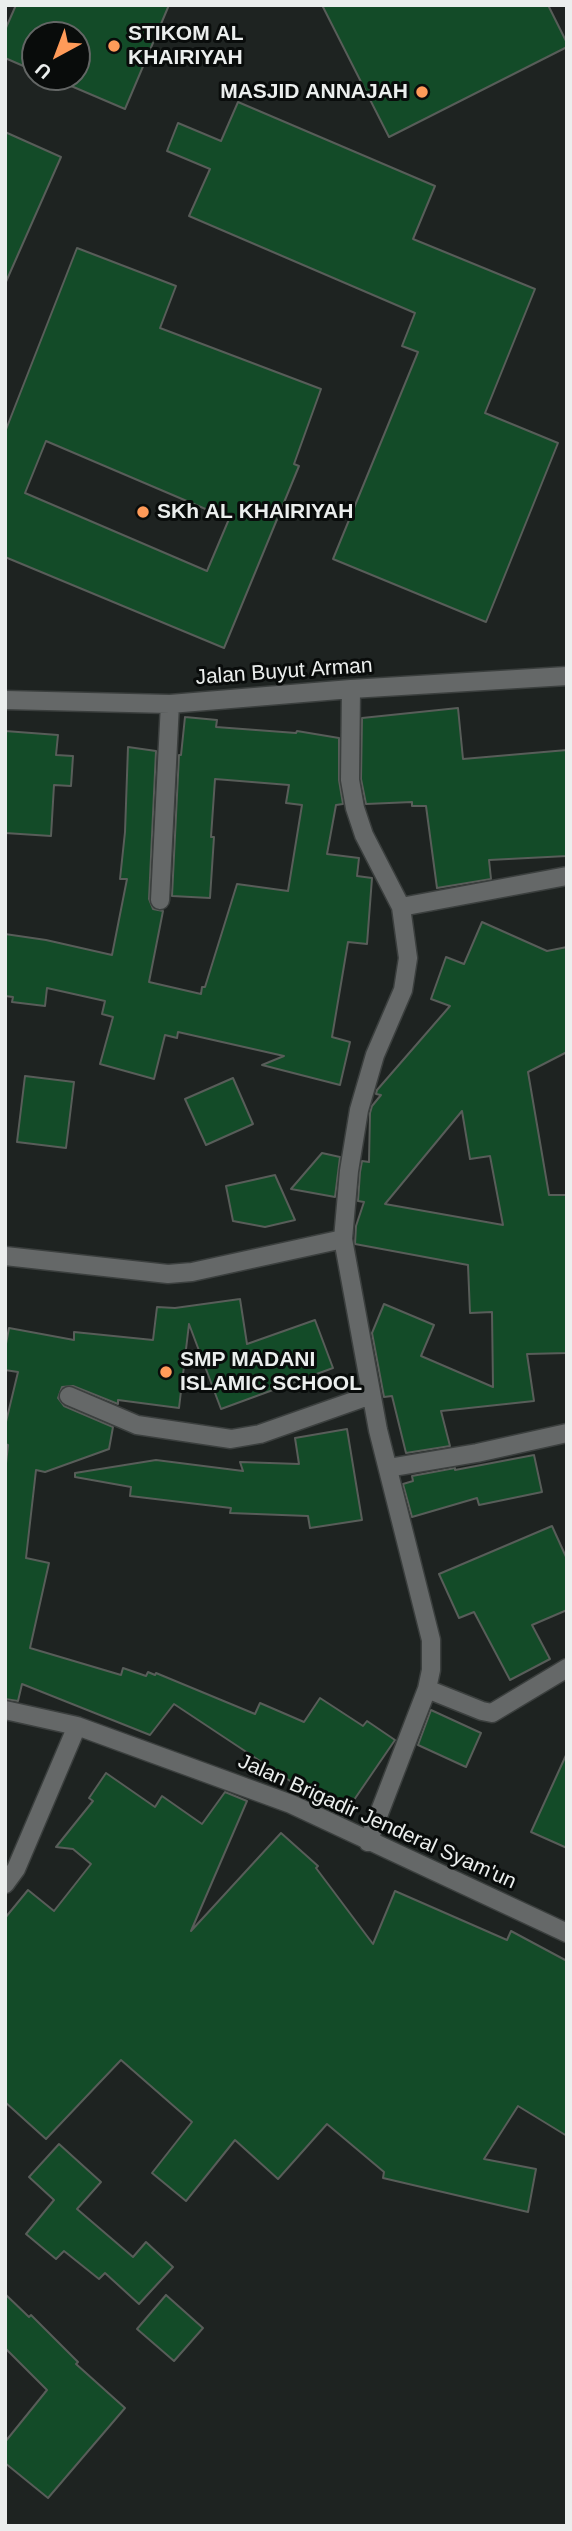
<!DOCTYPE html>
<style>
body{margin:0}
#map{position:relative;width:572px;height:2531px;overflow:hidden;background:#1e2321;font-family:Helvetica,sans-serif}
canvas{display:block}
.frame{position:absolute;inset:0;border:7px solid #ebeeed;pointer-events:none}
.north{position:absolute;left:21px;top:21px;width:70px;height:70px;box-sizing:border-box;background:#090c0b;border:2px solid #636665;border-radius:50%;rotate:221deg;font-size:19px;font-weight:700;line-height:28px;text-align:center;color:#ebeeed}
.north::after{content:'';display:block;margin:auto;width:24px;height:32px;background:#ff9b59;clip-path:polygon(50% 0,100% 100%,50% 72%,0 100%)}
</style>
<div id="map">
<canvas width="572" height="2531"></canvas>
<div class="frame"></div>
<div class="north">U</div>
</div>
<script>
const context = document.querySelector('canvas').getContext('2d');
context.lineJoin = 'round';
function paint(path, color) { context.fillStyle = color; context.fill(path, 'evenodd'); }
const toPath = rows => new Path2D(rows.map(r => 'M' + r).join(''));
function strokePath(path, color, width, dash) { context.strokeStyle = color; context.lineWidth = width; context.lineCap = dash ? 'butt' : 'round'; context.setLineDash(dash || []); context.stroke(path); }
function label(font, color, halo, rows, align = 'center') {
  context.font = font + ' Helvetica,sans-serif'; context.lineWidth = 6; context.setLineDash([]); context.textBaseline = 'middle'; context.strokeStyle = halo; context.fillStyle = color; for (const [text, x, y, turn = 0] of rows) {
    context.save(); context.translate(x, y); context.rotate((+turn || 0) * Math.PI / 180); context.textAlign = isNaN(turn) ? turn : align; if (halo) context.strokeText(text, 0, 0); context.fillText(text, 0, 0); context.restore();
  }
}
const building = toPath([
 [16,5,169,5,125,109,50,77,77,77,77,35,35,35,35,71,5,58,5,30,16,5],
 [322,5,548,5,567,43,567,47,389,137,322,5],
 [238,102,435,186,413,239,535,289,485,413,558,443,486,622,333,559,418,352,402,346,415,313,189,216,210,169,167,151,178,123,221,141,238,102],
 [5,132,61,157,5,284,5,132],
 [77,248,176,286,160,328,321,389,294,464,299,466,224,648,5,557,5,432,77,248],
 [46,441,229,519,207,571,25,493,46,441],
 [458,708,463,759,567,750,567,856,489,860,491,879,437,888,426,806,412,806,412,802,366,804,361,779,362,718,458,708],
 [185,717,217,720,216,727,296,733,297,731,339,738,339,780,343,804,336,805,327,854,359,858,357,876,372,878,367,944,348,942,332,1037,350,1042,340,1085,262,1065,284,1056,178,1032,177,1038,165,1035,154,1079,100,1064,113,1017,102,1014,105,1001,47,988,45,1006,12,1002,13,997,5,996,5,934,46,940,112,955,127,879,120,879,125,832,128,747,156,751,149,899,153,909,163,911,149,982,201,994,202,987,205,987,237,884,288,891,302,805,286,803,289,785,215,779,211,837,214,837,210,898,172,896,179,755,181,755,185,717],
 [5,731,58,735,56,755,73,756,71,786,54,785,51,836,5,833,5,731],
 [482,922,547,951,567,947,567,1052,528,1072,549,1195,567,1195,567,1353,527,1354,534,1401,441,1411,450,1446,406,1453,392,1396,384,1397,372,1333,384,1304,434,1325,421,1356,493,1387,492,1312,470,1313,468,1265,355,1244,356,1226,364,1202,358,1201,360,1172,362,1161,369,1162,370,1113,372,1106,381,1095,376,1094,377,1090,450,1006,431,999,446,957,464,964,482,922],
 [462,1111,470,1159,490,1156,503,1225,385,1204,462,1111],
 [25,1076,74,1082,66,1148,17,1142,25,1076],
 [233,1078,253,1124,206,1145,185,1099,233,1078],
 [322,1153,340,1157,335,1197,291,1189,322,1153],
 [275,1175,295,1220,265,1227,233,1221,226,1186,275,1175],
 [240,1299,247,1344,315,1320,333,1368,221,1409,189,1324,179,1408,118,1400,118,1404,73,1386,62,1387,58,1398,64,1406,113,1427,109,1449,45,1472,36,1470,26,1558,49,1563,30,1648,121,1675,123,1668,146,1676,148,1672,155,1675,156,1673,255,1714,260,1703,304,1722,320,1698,363,1726,367,1721,395,1740,343,1816,174,1704,150,1735,22,1684,18,1701,5,1699,5,1473,8,1445,5,1444,5,1426,18,1372,5,1370,5,1349,9,1328,74,1340,74,1332,153,1340,157,1307,175,1308,240,1299],
 [347,1429,362,1520,310,1528,308,1516,230,1513,231,1508,130,1496,131,1487,75,1477,75,1473,156,1460,243,1471,240,1462,299,1464,295,1438,347,1429],
 [534,1455,542,1492,479,1505,477,1498,412,1517,403,1484,413,1481,412,1476,455,1468,455,1470,534,1455],
 [552,1526,567,1559,567,1610,532,1625,550,1659,510,1680,474,1612,459,1618,439,1574,552,1526],
 [431,1710,481,1733,466,1767,418,1745,431,1710],
 [567,1753,567,1848,531,1832,567,1753],
 [106,1773,155,1807,162,1796,202,1824,225,1792,247,1801,191,1931,281,1833,318,1866,316,1868,373,1944,395,1891,507,1940,511,1931,567,1961,567,2136,518,2106,484,2159,536,2169,528,2212,383,2178,384,2172,327,2124,278,2179,235,2140,186,2201,152,2173,192,2122,121,2060,46,2139,5,2102,5,1918,28,1890,54,1911,91,1864,73,1849,56,1847,93,1801,89,1798,106,1773],
 [59,2144,101,2182,77,2209,133,2257,146,2242,173,2267,139,2304,105,2273,99,2279,64,2251,56,2259,26,2234,54,2200,29,2177,59,2144],
 [5,2294,29,2317,31,2315,78,2362,76,2364,125,2408,48,2498,5,2463,5,2442,47,2390,5,2348,5,2294],
 [166,2295,203,2328,174,2361,137,2329,166,2295]
]);
const minor = toPath([
 [351,689,350,780,355,808,364,835,401,907,408,958,403,990,375,1055,359,1110,349,1171,343,1239,378,1430,431,1640,431,1670,427,1689,368,1842],
 [5,700,170,704,351,689,567,676],
 [160,900,170,704],
 [401,907,567,876],
 [5,1256,168,1274,192,1272,343,1239],
 [69,1396,137,1425,231,1439,260,1434,371,1395],
 [388,1468,477,1453,567,1433],
 [427,1689,482,1711,492,1713,567,1668],
 [5,1710,77,1726,291,1804,567,1933],
 [5,1884,16,1869,77,1726]
]);
const markers = [
 [114,46,7,"#ff9b59"],
 [422,92,7,"#ff9b59"],
 [143,512,7,"#ff9b59"],
 [166,1372,7,"#ff9b59"]
];
const poiNames = [
 ["STIKOM AL",128,34],
 ["KHAIRIYAH",128,58],
 ["MASJID ANNAJAH",408,92,"right"],
 ["SKh AL KHAIRIYAH",157,512],
 ["SMP MADANI",180,1360],
 ["ISLAMIC SCHOOL",180,1384]
];
const streetNames = [
 ["Jalan Buyut Arman",284,672,-4],
 ["Jalan Brigadir Jenderal Syam'un",377,1822,24]
];
paint(building, '#134b28');
strokePath(building, '#585d59', 2);
strokePath(minor, '#3b3f3e', 21);
strokePath(minor, '#656868', 18);
for (const [x, y, r, color] of markers) { const dot = new Path2D(); dot.arc(x, y, r, 0, 2 * Math.PI); context.fillStyle = color; context.fill(dot); strokePath(dot, '#090c0b', 2.5); }
label('bold 21px', '#ebeeed', '#090c0b', poiNames, 'left');
label('21px', '#ebeeed', '#090c0b', streetNames);
</script>
